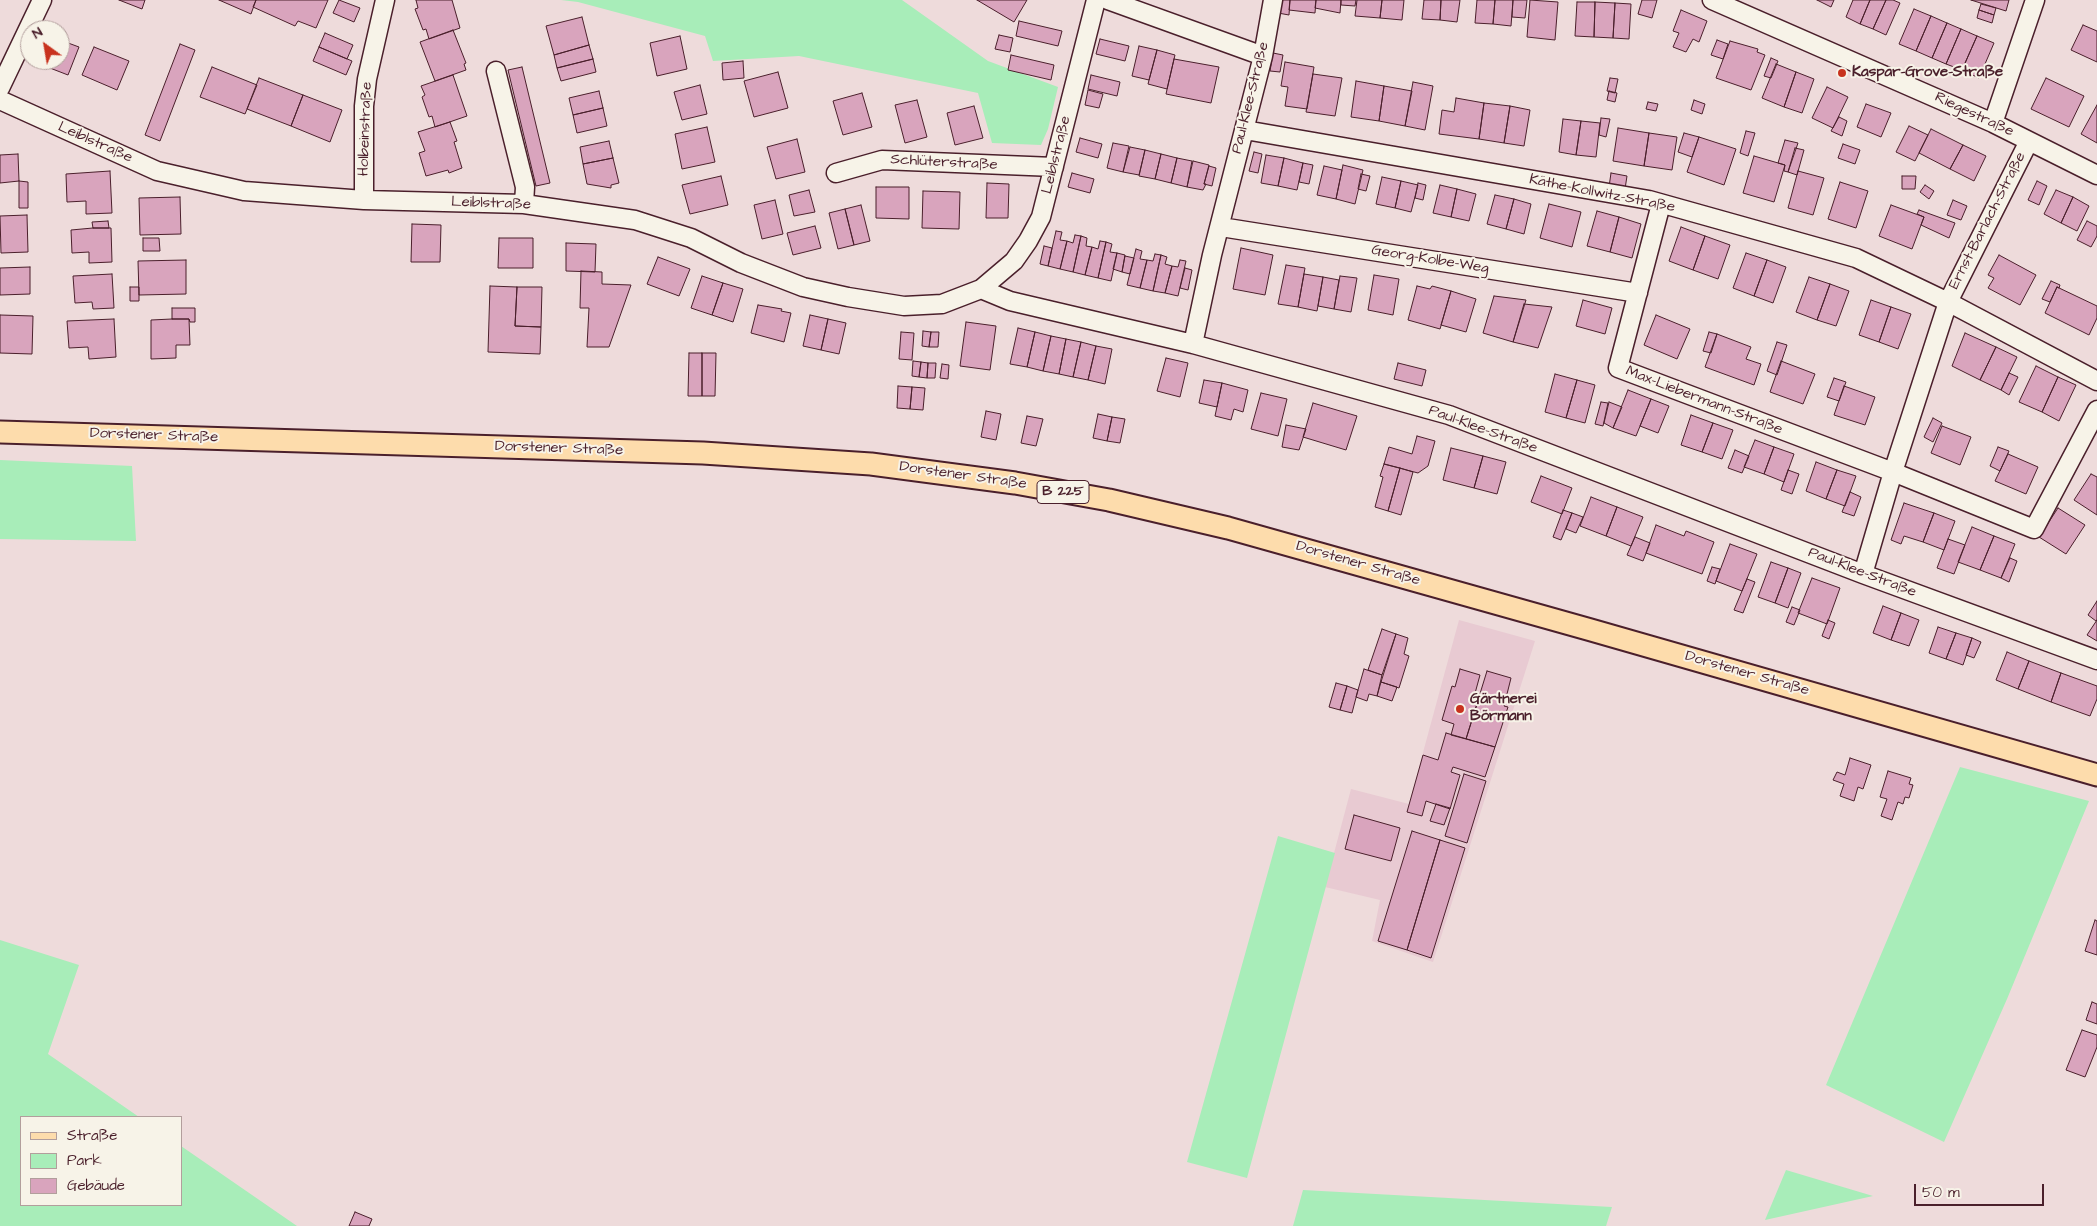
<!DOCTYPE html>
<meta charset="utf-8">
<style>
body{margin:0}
#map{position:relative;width:2097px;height:1226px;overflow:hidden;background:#eedbdb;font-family:"Architects Daughter",sans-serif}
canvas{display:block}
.legend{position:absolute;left:20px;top:1116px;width:162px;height:90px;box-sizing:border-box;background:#f7f3e8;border:1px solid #b29e9c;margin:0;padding:6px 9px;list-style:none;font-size:15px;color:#4a1f2b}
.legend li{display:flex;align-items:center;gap:10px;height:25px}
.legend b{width:25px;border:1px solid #b29e9c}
.north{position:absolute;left:20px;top:20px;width:50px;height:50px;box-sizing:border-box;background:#f7f3e8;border:1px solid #b29e9c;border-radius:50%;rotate:328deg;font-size:14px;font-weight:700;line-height:20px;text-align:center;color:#4a1f2b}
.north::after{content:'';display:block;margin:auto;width:18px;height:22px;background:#c8321e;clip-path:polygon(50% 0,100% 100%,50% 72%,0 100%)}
.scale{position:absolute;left:1914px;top:1184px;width:130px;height:22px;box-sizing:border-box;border:2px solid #4a1f2b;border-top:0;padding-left:6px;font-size:15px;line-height:18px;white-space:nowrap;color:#4a1f2b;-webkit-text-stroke:4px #f7f3e8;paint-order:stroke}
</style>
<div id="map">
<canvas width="2097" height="1226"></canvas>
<ul class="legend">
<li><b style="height:6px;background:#fddcac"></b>Straße</li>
<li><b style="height:14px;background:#a8edb9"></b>Park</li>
<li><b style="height:14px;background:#d9a4bd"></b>Gebäude</li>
</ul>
<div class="north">N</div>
<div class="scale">50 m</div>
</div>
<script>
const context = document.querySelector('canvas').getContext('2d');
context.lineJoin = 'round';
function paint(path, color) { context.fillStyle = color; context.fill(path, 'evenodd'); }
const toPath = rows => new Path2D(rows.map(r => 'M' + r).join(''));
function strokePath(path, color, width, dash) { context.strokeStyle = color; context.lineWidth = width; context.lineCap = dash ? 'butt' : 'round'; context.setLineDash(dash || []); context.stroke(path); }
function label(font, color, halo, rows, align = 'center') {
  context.font = font + ' "Architects Daughter",sans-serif'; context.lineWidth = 4; context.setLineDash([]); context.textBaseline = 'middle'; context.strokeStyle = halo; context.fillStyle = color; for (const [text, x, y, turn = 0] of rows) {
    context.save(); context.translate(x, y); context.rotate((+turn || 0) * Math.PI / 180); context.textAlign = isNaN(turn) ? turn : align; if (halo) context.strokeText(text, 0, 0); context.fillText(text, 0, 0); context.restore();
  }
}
const built = toPath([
 [1459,620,1535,641,1433,962,1372,941,1380,900,1325,887,1351,789,1409,804]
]);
const green = toPath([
 [561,0,902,0,988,61,1058,87,1048,129,1041,145,992,143,978,93,799,56,713,61,705,36,578,2],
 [0,460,132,466,136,541,0,539],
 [1960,767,2089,801,2007,999,1944,1142,1826,1085],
 [1278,836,1335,853,1247,1178,1187,1162],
 [0,940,79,965,48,1054,139,1117,21,1117,21,1205,181,1205,181,1146,297,1226,0,1226],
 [1786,1170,1873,1196,1765,1220],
 [1303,1190,1612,1207,1606,1226,1293,1226]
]);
const building = toPath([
 [119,0,145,0,142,9,119,0],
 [219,0,256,0,251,14,219,0],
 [256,0,328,0,316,28,298,21,295,26,253,7,256,0],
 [339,0,360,8,354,22,333,13,339,0],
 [416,0,452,0,460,28,429,39,426,29,423,30,415,9,418,8,416,0],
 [977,0,1027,0,1014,22,977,0],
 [1281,0,1290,0,1289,15,1278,13,1281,0],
 [1290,0,1316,0,1315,13,1289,10,1290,0],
 [1316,0,1341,0,1340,13,1315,8,1316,0],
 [1341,0,1356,0,1355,6,1341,5,1341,0],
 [1357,0,1382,0,1380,18,1355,16,1357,0],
 [1382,0,1404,0,1402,20,1380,18,1382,0],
 [1424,0,1441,0,1440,20,1422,19,1424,0],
 [1441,0,1460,0,1457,22,1440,20,1441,0],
 [1477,0,1495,0,1493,24,1475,23,1477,0],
 [1495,0,1513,0,1511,26,1493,24,1495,0],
 [1513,0,1527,0,1525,18,1512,17,1513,0],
 [1530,0,1558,2,1555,40,1527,37,1530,0],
 [1642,0,1657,0,1652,18,1638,14,1642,0],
 [1817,0,1834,0,1831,7,1817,0],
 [1853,0,1870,0,1860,24,1846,17,1853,0],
 [1870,0,1886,0,1873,29,1860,24,1870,0],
 [1886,0,1893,0,1900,3,1886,35,1873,29,1886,0],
 [1971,0,2009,0,2006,11,1971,0],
 [1577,2,1595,2,1594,37,1575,36,1577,2],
 [1595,2,1615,3,1613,38,1594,37,1595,2],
 [1615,3,1631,4,1629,39,1613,38,1615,3],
 [1981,4,1996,8,1994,15,1979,10,1981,4],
 [1914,9,1931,16,1916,51,1899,44,1914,9],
 [1681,10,1707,21,1699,42,1693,39,1686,52,1673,47,1679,33,1673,31,1681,10],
 [1979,10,1994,15,1992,23,1977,18,1979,10],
 [1931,16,1947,23,1932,58,1916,51,1931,16],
 [582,17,589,45,554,55,546,26,582,17],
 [1019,21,1062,31,1058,46,1016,36,1019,21],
 [1947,23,1961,29,1946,64,1932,58,1947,23],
 [2083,25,2097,31,2097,62,2071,50,2083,25],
 [1961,29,1977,36,1962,70,1946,64,1961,29],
 [453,30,466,63,464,64,466,70,435,81,420,42,453,30],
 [325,33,353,45,347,59,319,47,325,33],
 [999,35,1013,38,1010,52,995,49,999,35],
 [680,36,687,69,657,76,650,43,680,36],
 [1977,36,1994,43,1979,78,1962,70,1977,36],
 [1100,39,1129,46,1125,61,1096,54,1100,39],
 [60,40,79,47,68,75,37,63,39,60,60,60,60,40],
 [1717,40,1728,44,1723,59,1711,55,1717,40],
 [1730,41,1758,49,1757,52,1765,55,1751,90,1716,78,1730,41],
 [180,44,195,50,160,141,145,135,180,44],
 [589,45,593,59,557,68,554,55,589,45],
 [1139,46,1157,50,1149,80,1132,76,1139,46],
 [94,47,129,61,117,90,82,75,94,47],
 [319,47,352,61,346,75,313,61,319,47],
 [1157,50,1175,55,1167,89,1148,84,1157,50],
 [1273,53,1283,55,1280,72,1270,71,1273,53],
 [1011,55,1054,65,1051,80,1008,70,1011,55],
 [1771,58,1778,61,1771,78,1764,76,1771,58],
 [593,59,596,72,561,81,557,68,593,59],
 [1174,59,1219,67,1211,103,1166,94,1174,59],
 [743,61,744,78,723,80,722,63,743,61],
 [1285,62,1314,67,1307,109,1285,106,1288,87,1281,86,1285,62],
 [1776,64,1796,72,1784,107,1762,98,1776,64],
 [212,67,257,85,245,114,200,97,212,67],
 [522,67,550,183,536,186,508,70,522,67],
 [778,72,788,108,754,117,744,81,778,72],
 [1796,72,1814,79,1802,113,1784,107,1796,72],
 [1313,74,1342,78,1335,116,1306,112,1313,74],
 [453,75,467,116,435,127,432,116,429,117,422,97,425,95,421,86,453,75],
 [1091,75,1120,82,1117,96,1088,89,1091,75],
 [259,78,303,95,291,126,247,109,259,78],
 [1610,78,1618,79,1615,93,1607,91,1610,78],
 [2046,78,2084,96,2069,127,2031,109,2046,78],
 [1356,81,1384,86,1379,121,1351,117,1356,81],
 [1413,82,1433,86,1425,130,1405,126,1413,82],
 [700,85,707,114,682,120,674,92,700,85],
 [1384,86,1412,91,1405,126,1379,121,1384,86],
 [1827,87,1848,97,1833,128,1812,118,1827,87],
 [1088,90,1103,94,1099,108,1085,105,1088,90],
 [599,91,603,108,573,115,569,98,599,91],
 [1609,91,1617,93,1615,102,1607,100,1609,91],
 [862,93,872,127,843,135,833,101,862,93],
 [303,95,342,110,330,142,291,126,303,95],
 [1456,98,1484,103,1479,139,1439,134,1442,110,1454,112,1456,98],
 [917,100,927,137,905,143,895,105,917,100],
 [1694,100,1705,104,1702,114,1691,110,1694,100],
 [1648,102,1658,104,1656,111,1646,109,1648,102],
 [1484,103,1510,106,1504,143,1479,139,1484,103],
 [1866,104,1891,113,1881,137,1857,127,1866,104],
 [2097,105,2097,143,2081,134,2097,105],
 [974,106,983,138,955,145,947,113,974,106],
 [1510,106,1530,110,1524,146,1504,143,1510,106],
 [603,108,607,126,577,133,573,115,603,108],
 [1839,117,1847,121,1842,136,1831,131,1839,117],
 [1601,118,1610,119,1606,137,1599,135,1601,118],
 [1563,119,1581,121,1576,155,1559,152,1563,119],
 [1581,121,1600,123,1596,157,1576,155,1581,121],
 [450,122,457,141,454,142,462,168,449,173,448,170,426,176,419,153,425,151,418,132,450,122],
 [1909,126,1928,135,1915,161,1896,152,1909,126],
 [707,127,715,162,682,169,675,134,707,127],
 [1618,128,1649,133,1644,166,1613,161,1618,128],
 [1931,129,1963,145,1950,169,1919,153,1931,129],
 [1746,131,1755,133,1748,156,1740,153,1746,131],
 [1649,133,1677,137,1672,170,1644,166,1649,133],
 [1684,133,1699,137,1692,157,1678,152,1684,133],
 [1699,137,1736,149,1724,185,1687,172,1699,137],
 [1080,138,1102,144,1098,158,1076,152,1080,138],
 [797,139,805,172,776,179,767,147,797,139],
 [1785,140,1798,143,1788,172,1784,171,1785,165,1778,163,1785,140],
 [609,141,613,158,583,164,580,147,609,141],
 [1113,143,1129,146,1123,172,1107,168,1113,143],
 [1843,144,1860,150,1855,164,1838,158,1843,144],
 [1963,145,1986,156,1974,181,1950,169,1963,145],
 [1130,147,1145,150,1139,175,1123,172,1130,147],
 [1795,148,1804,150,1797,175,1788,172,1795,148],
 [1145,150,1161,154,1155,179,1139,176,1145,150],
 [1254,152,1262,154,1258,173,1249,171,1254,152],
 [18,154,19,181,0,183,0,155,18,154],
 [1161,154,1177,158,1171,183,1155,179,1161,154],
 [1266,155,1284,158,1278,186,1261,183,1266,155],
 [1754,156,1785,165,1774,202,1743,193,1754,156],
 [613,158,619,183,611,185,611,188,587,184,583,164,613,158],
 [1177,158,1192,161,1187,187,1171,183,1177,158],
 [1284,158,1303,163,1297,190,1278,186,1284,158],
 [1193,161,1209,165,1204,184,1206,184,1203,190,1187,187,1193,161],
 [1303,163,1313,165,1309,184,1299,182,1303,163],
 [1343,165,1363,170,1355,204,1336,199,1343,165],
 [1209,166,1216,168,1212,186,1204,184,1209,166],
 [1324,166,1342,170,1336,199,1317,195,1324,166],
 [110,171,112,213,86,214,86,201,67,202,66,174,110,171],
 [1798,171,1824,178,1813,215,1788,208,1798,171],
 [1072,173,1094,179,1090,193,1068,187,1072,173],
 [1611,173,1627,176,1625,189,1609,187,1611,173],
 [1361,174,1370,176,1366,191,1358,189,1361,174],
 [721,176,728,205,690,214,682,185,721,176],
 [1902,176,1916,176,1915,189,1902,189,1902,176],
 [1382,177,1401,181,1395,208,1376,204,1382,177],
 [19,181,28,182,28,208,19,208,19,181],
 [1401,181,1418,185,1411,212,1395,208,1401,181],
 [2037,181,2047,186,2039,205,2028,200,2037,181],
 [1840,182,1868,191,1856,228,1828,219,1840,182],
 [987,183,1009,184,1008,218,986,218,987,183],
 [1418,183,1426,185,1423,200,1415,198,1418,183],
 [1440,185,1457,189,1451,217,1433,213,1440,185],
 [1925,185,1934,191,1929,199,1920,192,1925,185],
 [876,187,909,187,909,219,876,218,876,187],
 [1457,189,1476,194,1469,221,1451,217,1457,189],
 [809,190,815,212,794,216,789,195,809,190],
 [2056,190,2073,197,2061,223,2044,214,2056,190],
 [923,191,960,192,959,229,922,228,923,191],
 [1495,195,1514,199,1506,229,1487,224,1495,195],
 [180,197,181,234,140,235,139,198,180,197],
 [2073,197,2089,206,2077,231,2061,223,2073,197],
 [1514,199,1531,204,1524,234,1506,229,1514,199],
 [775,200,783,234,762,239,754,205,775,200],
 [1953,200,1967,206,1961,220,1947,215,1953,200],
 [1549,204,1581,212,1572,247,1540,238,1549,204],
 [861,205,870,241,854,245,845,209,861,205],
 [1891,205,1924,217,1912,249,1879,236,1891,205],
 [845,209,854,245,838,249,829,213,845,209],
 [1919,210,1955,223,1949,238,1921,225,1924,217,1917,214,1919,210],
 [1597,211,1619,217,1610,252,1587,246,1597,211],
 [27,215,28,252,1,253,0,216,27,215],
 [1619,217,1641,224,1632,258,1610,252,1619,217],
 [108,221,109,228,93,228,92,222,108,221],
 [2087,221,2097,226,2097,236,2091,247,2077,240,2087,221],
 [412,224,441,225,440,262,411,262,412,224],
 [815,226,821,248,793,255,787,233,815,226],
 [1681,227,1705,236,1693,270,1669,261,1681,227],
 [93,228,111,228,112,262,89,263,89,252,72,253,71,230,93,228],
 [1056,231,1062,232,1060,240,1067,241,1060,269,1048,266,1056,231],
 [1075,235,1081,236,1073,272,1060,269,1067,241,1073,243,1075,235],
 [1081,236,1087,238,1086,246,1092,247,1085,275,1073,272,1081,236],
 [1705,236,1730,245,1718,279,1693,270,1705,236],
 [143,238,159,238,160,251,143,251,143,238],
 [499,238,533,238,533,268,498,268,499,238],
 [1100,241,1106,242,1098,278,1085,275,1092,247,1098,249,1100,241],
 [1106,242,1112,244,1110,252,1117,253,1111,281,1098,278,1106,242],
 [566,243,596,244,595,272,566,271,566,243],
 [1044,246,1052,248,1048,266,1040,264,1044,246],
 [1241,248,1273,255,1265,295,1233,289,1241,248],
 [1136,249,1142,251,1140,259,1147,260,1140,288,1127,285,1136,249],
 [1117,253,1125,255,1122,272,1113,269,1117,253],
 [1746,253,1767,260,1754,296,1733,288,1746,253],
 [1155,254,1161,255,1153,291,1140,288,1147,260,1153,261,1155,254],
 [1161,255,1167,257,1165,264,1172,266,1165,293,1153,291,1161,255],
 [1999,255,2036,275,2020,305,1988,288,1994,278,1988,275,1999,255],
 [1125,256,1134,258,1130,274,1122,272,1125,256],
 [658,257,690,269,679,296,647,284,658,257],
 [186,260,186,294,139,295,138,261,186,260],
 [1180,260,1186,261,1178,296,1165,293,1172,266,1178,267,1180,260],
 [1767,260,1786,267,1773,303,1754,296,1767,260],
 [1286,265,1305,268,1298,307,1278,304,1286,265],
 [30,267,30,294,0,295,0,268,30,267],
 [1185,268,1192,270,1188,290,1180,288,1185,268],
 [581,271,602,272,602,284,631,285,609,347,587,347,589,308,580,308,581,271],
 [112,274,114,308,93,309,92,302,75,303,73,276,112,274],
 [1304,274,1323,277,1317,311,1298,307,1304,274],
 [1374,275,1399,279,1393,315,1368,310,1374,275],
 [702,276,723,283,712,315,691,308,702,276],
 [1340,276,1357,278,1351,312,1334,309,1340,276],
 [1323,277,1339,280,1334,309,1318,306,1323,277],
 [1809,277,1830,284,1817,320,1796,312,1809,277],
 [2051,281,2060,285,2059,288,2057,287,2050,302,2042,299,2051,281],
 [723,283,743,289,733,322,712,315,723,283],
 [1830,284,1849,291,1836,326,1817,320,1830,284],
 [490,286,517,287,515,326,541,327,540,354,488,352,490,286],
 [1417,286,1430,289,1432,286,1451,291,1440,329,1408,320,1417,286],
 [130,287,139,287,139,301,130,301,130,287],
 [517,287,542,287,541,327,515,326,517,287],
 [2057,287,2097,306,2097,318,2089,335,2045,313,2057,287],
 [1451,291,1476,299,1466,332,1441,325,1451,291],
 [1494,296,1526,300,1513,342,1483,333,1494,296],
 [1583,300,1612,308,1605,334,1576,326,1583,300],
 [1871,300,1891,307,1879,342,1859,335,1871,300],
 [1524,304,1552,307,1538,348,1513,342,1524,304],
 [758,305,782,309,781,311,791,313,784,342,751,333,758,305],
 [1891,307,1911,314,1898,349,1879,342,1891,307],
 [172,308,195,308,195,322,190,322,189,319,172,319,172,308],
 [0,315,33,316,32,354,0,353,0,315],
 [810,315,828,319,821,350,803,346,810,315],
 [1656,315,1690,329,1677,359,1644,345,1656,315],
 [114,319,116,357,89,359,88,347,69,348,67,321,114,319],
 [172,319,189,319,190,345,176,345,176,358,151,359,151,320,172,319],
 [828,319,846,323,839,354,821,350,828,319],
 [966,322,996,326,990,370,960,366,966,322],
 [1018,328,1035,332,1027,367,1010,364,1018,328],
 [923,331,931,332,929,347,922,346,923,331],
 [901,332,914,333,912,360,899,359,901,332],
 [931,332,939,332,938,347,929,347,931,332],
 [1035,332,1051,336,1043,371,1027,367,1035,332],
 [1709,332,1717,334,1711,353,1703,351,1709,332],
 [1965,333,1996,347,1980,380,1952,366,1965,333],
 [1717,334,1751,347,1746,359,1761,364,1754,385,1705,367,1717,334],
 [1051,336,1066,339,1059,374,1043,371,1051,336],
 [1066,339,1081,342,1073,377,1059,374,1066,339],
 [1081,342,1096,346,1088,380,1073,377,1081,342],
 [1777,342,1787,345,1777,375,1767,371,1777,342],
 [1096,346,1112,349,1105,384,1088,380,1096,346],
 [1996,347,2017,357,2001,390,1980,380,1996,347],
 [689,353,702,353,702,396,688,396,689,353],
 [702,353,716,353,715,396,702,396,702,353],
 [1166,358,1188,363,1180,397,1157,391,1166,358],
 [913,361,921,362,919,377,912,376,913,361],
 [1781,361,1815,374,1803,404,1770,392,1781,361],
 [921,362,928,363,927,378,919,377,921,362],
 [928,363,936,363,935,378,927,378,928,363],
 [1398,363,1426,370,1422,386,1394,379,1398,363],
 [942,364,949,365,948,379,940,378,942,364],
 [2036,366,2058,377,2042,412,2019,402,2036,366],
 [2009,373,2018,377,2009,395,2001,390,2009,373],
 [1555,374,1577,380,1566,418,1545,412,1555,374],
 [2058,377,2076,385,2059,421,2042,412,2058,377],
 [1834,378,1846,382,1839,401,1827,397,1834,378],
 [1204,380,1222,383,1217,407,1199,403,1204,380],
 [1577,380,1595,385,1585,423,1566,418,1577,380],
 [1222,383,1248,390,1243,412,1234,409,1231,420,1215,416,1222,383],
 [898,386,912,387,910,409,897,408,898,386],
 [1844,386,1875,397,1865,425,1834,415,1844,386],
 [912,387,925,388,923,410,910,409,912,387],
 [1628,390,1651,399,1636,436,1613,428,1628,390],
 [1261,393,1287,399,1278,436,1251,429,1261,393],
 [1651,399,1669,406,1658,433,1640,426,1651,399],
 [1601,402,1608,403,1603,426,1595,424,1601,402],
 [1609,402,1622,407,1613,428,1604,423,1609,402],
 [1313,403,1357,416,1346,450,1303,437,1313,403],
 [986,411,1001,414,996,440,981,437,986,411],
 [1098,414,1112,417,1107,441,1093,438,1098,414],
 [1691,415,1713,423,1702,452,1681,445,1691,415],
 [1027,416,1043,419,1036,446,1021,443,1027,416],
 [1112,417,1125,419,1120,443,1107,441,1112,417],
 [1933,418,1942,423,1933,442,1924,437,1933,418],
 [1713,423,1733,430,1722,459,1702,452,1713,423],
 [1286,425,1306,429,1299,450,1282,447,1286,425],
 [1942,426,1971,437,1960,465,1931,453,1942,426],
 [1417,436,1435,441,1428,466,1418,473,1384,464,1389,447,1412,454,1417,436],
 [1755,440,1774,447,1764,474,1744,467,1755,440],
 [1774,447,1794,454,1784,482,1764,474,1774,447],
 [1998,447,2009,451,2000,471,1990,466,1998,447],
 [1451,448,1483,456,1474,488,1443,480,1451,448],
 [1735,450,1749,456,1742,473,1728,468,1735,450],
 [2008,454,2038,467,2026,494,1995,481,2008,454],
 [1483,456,1506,462,1497,494,1474,488,1483,456],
 [1816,462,1837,470,1826,499,1806,491,1816,462],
 [1384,464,1400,468,1388,511,1375,507,1383,477,1380,476,1384,464],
 [1400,468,1413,472,1401,515,1388,511,1400,468],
 [1788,470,1799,474,1792,494,1781,490,1788,470],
 [1837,470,1856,476,1845,506,1826,499,1837,470],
 [2091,474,2097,477,2097,515,2074,500,2091,474],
 [1541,476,1572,488,1562,514,1531,502,1541,476],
 [1850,492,1861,497,1854,516,1842,512,1850,492],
 [1591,497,1617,507,1606,536,1580,526,1591,497],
 [1904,503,1934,513,1923,542,1904,536,1901,544,1891,540,1904,503],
 [1617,507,1643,517,1631,546,1606,536,1617,507],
 [2058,508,2085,525,2066,554,2039,537,2058,508],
 [1563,510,1572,513,1561,540,1553,537,1563,510],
 [1572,513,1583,517,1576,533,1566,529,1572,513],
 [1934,513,1955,521,1944,550,1923,542,1934,513],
 [1656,525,1684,536,1686,531,1714,542,1702,574,1646,553,1656,525],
 [1972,527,1994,536,1980,570,1958,562,1972,527],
 [1994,536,2015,544,2001,578,1980,570,1994,536],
 [1635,537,1650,543,1643,561,1627,555,1635,537],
 [1948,539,1965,545,1954,574,1937,568,1948,539],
 [1730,544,1757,554,1742,591,1716,581,1730,544],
 [2010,558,2017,561,2009,582,2001,578,2010,558],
 [1771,562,1788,568,1775,603,1758,597,1771,562],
 [1712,567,1720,569,1715,584,1707,581,1712,567],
 [1788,568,1801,573,1788,608,1775,603,1788,568],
 [1812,578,1840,588,1827,624,1798,613,1812,578],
 [1747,579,1755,582,1743,613,1734,610,1747,579],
 [2097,601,2097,620,2096,621,2088,615,2097,601],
 [1883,606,1901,613,1891,640,1873,633,1883,606],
 [1792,607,1800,610,1794,625,1786,622,1792,607],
 [1901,613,1919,620,1909,646,1891,640,1901,613],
 [1828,620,1835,623,1829,639,1822,636,1828,620],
 [2097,620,2097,641,2087,635,2097,620],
 [1938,627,1956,633,1946,659,1929,653,1938,627],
 [1382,629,1396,634,1382,675,1368,670,1382,629],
 [1956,633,1972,638,1963,665,1946,659,1956,633],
 [1396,634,1408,638,1404,654,1409,656,1399,688,1381,682,1396,634],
 [1972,638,1981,642,1974,658,1966,655,1972,638],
 [2007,652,2029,661,2018,689,1996,680,2007,652],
 [2029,661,2061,673,2051,702,2018,689,2029,661],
 [1364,669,1382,675,1377,696,1369,694,1367,701,1356,697,1364,669],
 [1460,669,1480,675,1474,697,1479,698,1466,739,1451,735,1454,724,1442,720,1452,686,1455,687,1460,669],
 [1487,671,1511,678,1504,706,1508,707,1495,747,1466,739,1487,671],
 [2061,673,2097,686,2097,699,2090,716,2051,702,2061,673],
 [1381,682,1397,687,1392,701,1377,696,1381,682],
 [1336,683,1347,686,1340,710,1329,707,1336,683],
 [1347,686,1358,690,1352,713,1340,710,1347,686],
 [1446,733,1495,747,1485,777,1453,767,1451,772,1460,775,1450,809,1426,801,1422,816,1407,812,1423,755,1438,760,1446,733],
 [1850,758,1871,765,1863,789,1858,787,1854,801,1840,796,1844,784,1833,780,1837,772,1845,775,1850,758],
 [1888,771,1911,778,1909,784,1913,785,1909,798,1905,797,1903,804,1898,802,1892,820,1881,816,1887,799,1880,797,1888,771],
 [1464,774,1486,781,1467,843,1445,836,1464,774],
 [1436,804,1450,808,1444,825,1430,821,1436,804],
 [1354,815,1400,828,1391,861,1345,849,1354,815],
 [1412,831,1440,840,1407,950,1378,941,1412,831],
 [1440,840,1465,848,1431,958,1407,950,1440,840],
 [2095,920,2097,921,2097,955,2085,951,2095,920],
 [2092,1002,2097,1004,2097,1024,2086,1020,2092,1002],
 [2082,1030,2097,1035,2097,1047,2085,1077,2066,1070,2082,1030],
 [355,1212,372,1219,369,1226,349,1226,355,1212]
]);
const minor = toPath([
 [1108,0,1263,56],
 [1273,0,1263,56,1212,255,1193,344,1449,415,1863,574,2097,660],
 [1712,0,1993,123,2097,175],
 [496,71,525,187,524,204],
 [0,88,42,0],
 [0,100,157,171,244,191,364,200,524,204,635,220,691,238,741,263,803,287,848,297,904,306,942,304,981,289,1014,261,1028,241,1041,217,1096,0],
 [1993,123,2035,0],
 [1245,130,1649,200,1856,258,1948,302,2097,381],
 [836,173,882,160,1054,167],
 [364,200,364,106,367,79,385,0],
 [1661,204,1618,368,1893,472,2034,529,2097,410],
 [1221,227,1638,293],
 [981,289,1010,301,1193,344],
 [1863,574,1893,472,1948,302,2029,141]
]);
const major = toPath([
 [0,432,703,453,871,464,1015,483,1109,500,1228,528,1591,630,2097,775]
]);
const markers = [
 [1842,73,5,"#c8321e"],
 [1460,709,5,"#c8321e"]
];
const shields = [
 [1063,492,52]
];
const shieldNames = [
 ["B 225",1063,492]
];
const poiNames = [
 ["Kaspar-Grove-Straße",1852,73],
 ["Gärtnerei",1470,700],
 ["Börmann",1470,717]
];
const streetNames = [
 ["Paul-Klee-Straße",1251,98,-76],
 ["Riegestraße",1974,115,25],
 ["Holbeinstraße",366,129,-88],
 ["Leiblstraße",95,143,24],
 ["Leiblstraße",1057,155,-76],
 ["Schlüterstraße",944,163,3],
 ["Käthe-Kollwitz-Straße",1602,194,11],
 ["Leiblstraße",491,204,2],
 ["Ernst-Barlach-Straße",1988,221,-63],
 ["Georg-Kolbe-Weg",1430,260,9],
 ["Max-Liebermann-Straße",1704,401,21],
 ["Paul-Klee-Straße",1483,430,20],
 ["Dorstener Straße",154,436,2],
 ["Dorstener Straße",559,449,2],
 ["Dorstener Straße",963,476,8],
 ["Dorstener Straße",1358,564,16],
 ["Paul-Klee-Straße",1862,573,21],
 ["Dorstener Straße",1747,674,16]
];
paint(built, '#e8cad2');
paint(green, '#a8edb9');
paint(building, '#d9a4bd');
strokePath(building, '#4a1f2b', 1);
strokePath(minor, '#4a1f2b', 21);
strokePath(major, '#4a1f2b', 25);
strokePath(minor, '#f7f3e8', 18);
strokePath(major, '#fddcac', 21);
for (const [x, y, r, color] of markers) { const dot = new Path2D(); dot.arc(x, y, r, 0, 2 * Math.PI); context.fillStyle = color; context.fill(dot); strokePath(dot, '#f7f3e8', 2); }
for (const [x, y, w] of shields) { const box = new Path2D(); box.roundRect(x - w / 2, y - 11.5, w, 23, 4); context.fillStyle = '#f7f3e8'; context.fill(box); strokePath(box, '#4a1f2b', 1); }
label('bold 14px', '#4a1f2b', null, shieldNames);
label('bold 15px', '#4a1f2b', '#f7f3e8', poiNames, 'left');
label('15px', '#4a1f2b', '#f7f3e8', streetNames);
</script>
